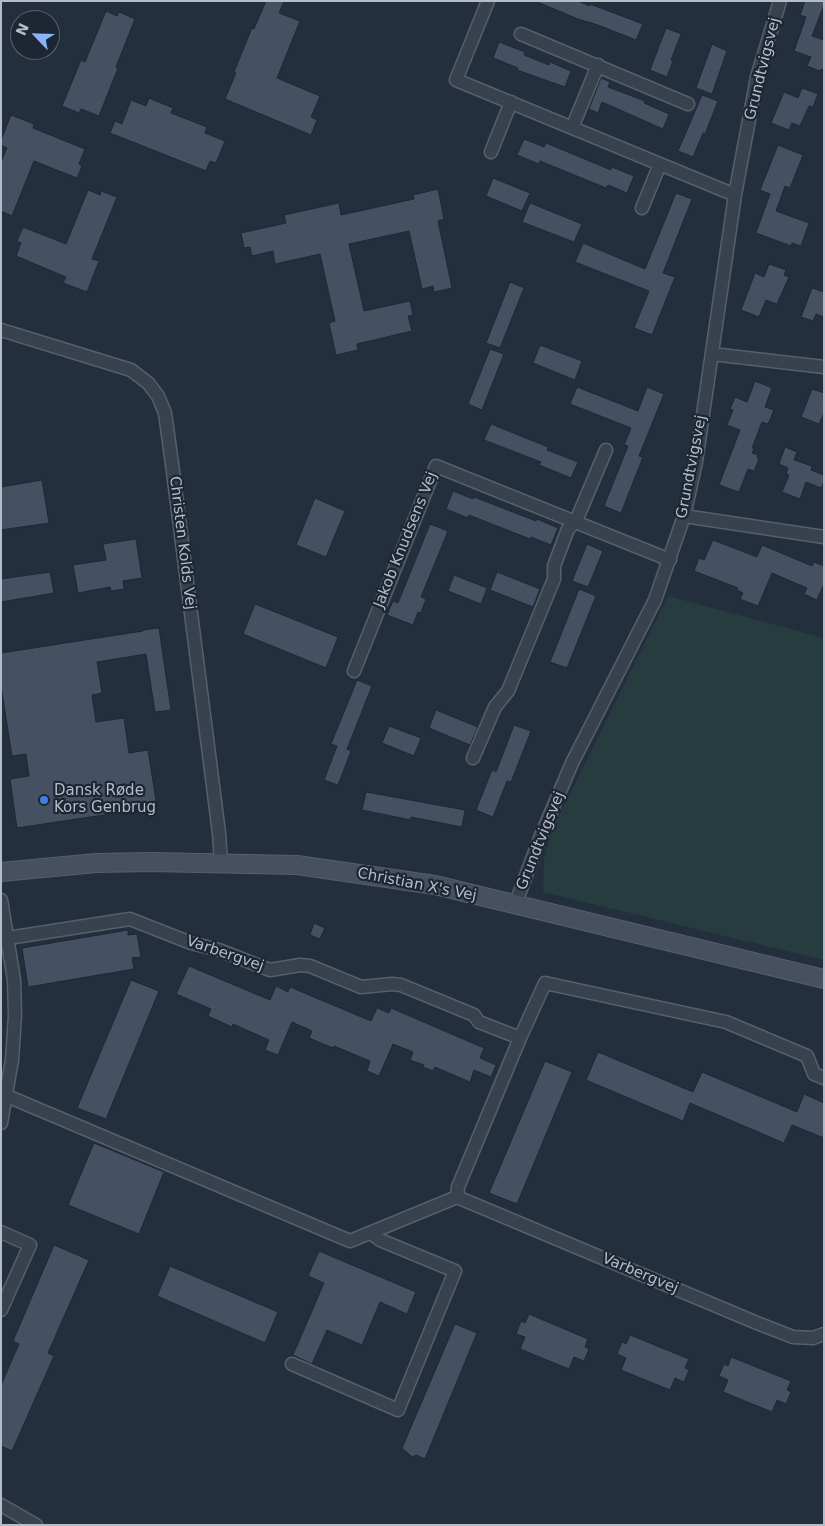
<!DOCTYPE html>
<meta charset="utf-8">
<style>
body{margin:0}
#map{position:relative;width:825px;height:1526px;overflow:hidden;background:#242f3e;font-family:"DejaVu Sans",sans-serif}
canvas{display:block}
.frame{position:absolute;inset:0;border:2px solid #b4bcc9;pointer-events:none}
.north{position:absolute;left:10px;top:10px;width:50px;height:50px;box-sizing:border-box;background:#1d2633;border:1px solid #59626f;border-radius:50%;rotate:294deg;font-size:14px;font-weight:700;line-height:20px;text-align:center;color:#b4bcc9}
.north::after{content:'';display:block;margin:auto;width:18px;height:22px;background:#8ab4f8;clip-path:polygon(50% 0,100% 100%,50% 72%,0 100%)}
</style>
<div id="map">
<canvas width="825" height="1526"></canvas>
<div class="frame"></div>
<div class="north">N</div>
</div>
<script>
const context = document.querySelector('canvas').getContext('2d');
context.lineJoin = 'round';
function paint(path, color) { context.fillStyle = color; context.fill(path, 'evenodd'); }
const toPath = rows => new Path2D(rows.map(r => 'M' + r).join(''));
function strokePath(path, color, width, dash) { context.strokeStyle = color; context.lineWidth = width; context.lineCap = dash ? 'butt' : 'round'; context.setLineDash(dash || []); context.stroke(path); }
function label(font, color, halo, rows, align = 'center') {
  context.font = font + ' "DejaVu Sans",sans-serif'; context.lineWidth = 4.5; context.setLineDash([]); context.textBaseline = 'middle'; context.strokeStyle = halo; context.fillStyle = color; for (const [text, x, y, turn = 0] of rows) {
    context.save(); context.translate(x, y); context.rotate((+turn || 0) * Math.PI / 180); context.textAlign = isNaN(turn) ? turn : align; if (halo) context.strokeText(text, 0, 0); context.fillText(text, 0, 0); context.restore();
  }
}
const green = toPath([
 [668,596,824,638,824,960,543,892,544,860,551,832]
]);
const building = toPath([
 [266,1,284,1,279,13,300,21,277,78,320,96,311,117,317,120,311,135,225,99,236,73,234,72,252,28,254,29,266,1],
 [535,1,578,1,590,6,590,4,643,24,636,40,598,25,578,19,535,1],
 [805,1,824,1,824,5,812,36,824,40,824,70,821,69,820,71,807,66,811,57,794,51,806,17,800,15,805,1],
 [106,11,117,16,119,12,135,19,116,67,118,68,99,116,81,109,79,113,62,106,81,60,85,62,106,11],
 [666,28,681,34,671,60,673,61,667,77,650,70,666,28],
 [499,42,525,52,524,55,549,65,550,62,571,71,565,87,517,70,518,68,493,58,499,42],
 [712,44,727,51,712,94,696,88,712,44],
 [601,78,610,82,608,87,645,101,644,103,669,114,663,129,602,102,598,113,589,109,601,78],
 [802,88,818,94,813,107,809,106,800,126,792,123,789,130,771,123,784,92,798,98,802,88],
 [702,95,718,101,705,134,703,133,693,157,678,151,702,95],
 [149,98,173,108,171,113,207,127,205,133,225,141,216,163,210,161,206,171,110,133,115,121,122,124,131,100,146,106,149,98],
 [11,115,34,124,33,128,85,149,79,164,82,166,77,178,34,161,12,216,1,211,1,162,7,148,1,145,1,140,11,115],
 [524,139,544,147,546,143,611,170,612,167,634,176,627,193,608,185,606,188,540,161,539,164,517,155,524,139],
 [778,145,803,155,790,188,785,186,776,211,809,223,801,246,792,243,791,246,756,233,770,194,760,190,778,145],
 [493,178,530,193,522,211,486,196,493,178],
 [438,189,444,219,438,221,452,288,434,292,433,286,422,289,409,231,349,244,364,311,410,301,413,315,408,316,412,331,357,344,358,350,336,355,329,323,335,321,320,254,275,264,273,251,252,256,250,247,244,248,241,233,286,223,284,215,339,203,341,215,414,199,413,195,438,189],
 [88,190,100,195,101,191,117,197,92,259,99,261,87,292,63,283,66,277,16,256,21,243,17,241,23,227,66,244,88,190],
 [676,193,692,199,663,273,675,277,652,335,634,328,649,291,575,262,583,243,645,269,676,193],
 [530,203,582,224,574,242,522,222,530,203],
 [769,264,786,270,784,275,789,277,777,304,766,300,759,317,741,310,755,273,764,277,769,264],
 [510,282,524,288,500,348,486,343,510,282],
 [812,288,824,292,824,317,816,314,813,321,801,317,812,288],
 [540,345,582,361,575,380,533,363,540,345],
 [490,349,504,354,482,410,468,404,490,349],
 [755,381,772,388,765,407,774,410,768,424,762,422,752,448,754,449,752,453,758,455,757,458,759,459,754,471,748,469,739,492,719,485,740,430,727,425,733,410,730,409,735,397,747,402,755,381],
 [577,387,638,411,647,387,664,394,639,456,643,457,621,513,604,506,628,446,624,445,631,428,570,404,577,387],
 [812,389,824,393,824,413,819,424,801,417,812,389],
 [491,424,548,447,547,450,578,462,571,478,539,465,541,462,484,440,491,424],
 [785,447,797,452,794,460,812,466,811,470,824,475,824,482,821,488,806,482,800,499,782,492,789,475,786,474,788,468,779,464,785,447],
 [42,480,49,523,1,530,1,487,42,480],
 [453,491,473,499,474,497,536,521,537,519,558,528,551,545,531,537,530,539,469,515,468,518,446,509,453,491],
 [315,498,345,511,326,557,296,545,315,498],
 [430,524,448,531,421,597,426,599,421,613,418,612,413,625,387,615,393,601,398,603,430,524],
 [136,539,142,578,123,581,124,589,111,591,110,587,78,593,73,565,106,560,103,544,136,539],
 [713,540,757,557,762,545,812,566,814,562,824,566,824,584,817,600,804,594,807,588,772,573,758,606,740,599,743,593,737,590,738,588,694,571,699,558,704,560,713,540],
 [587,544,603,551,588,587,572,581,587,544],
 [50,572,54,593,1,602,1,579,50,572],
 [497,572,540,589,533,607,490,590,497,572],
 [454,575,487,588,481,604,448,591,454,575],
 [579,589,596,596,567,668,550,662,579,589],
 [255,604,338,637,326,668,243,634,255,604],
 [159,628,171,710,155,712,146,654,97,662,102,693,92,695,96,722,124,718,129,753,148,750,157,807,17,828,10,779,29,776,26,754,12,756,1,686,1,653,143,631,143,630,159,628],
 [357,680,372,686,347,749,351,751,338,785,324,780,337,746,331,744,357,680],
 [436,710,478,727,470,745,429,728,436,710],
 [514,725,531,731,511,782,507,781,493,817,476,810,492,770,496,772,514,725],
 [389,726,421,738,414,756,382,743,389,726],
 [366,792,465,810,462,827,411,817,411,820,362,810,366,792],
 [314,923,325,928,320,939,310,935,314,923],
 [128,930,128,935,137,934,141,957,132,958,134,969,28,987,22,948,128,930],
 [189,966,270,1000,276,986,288,992,290,987,371,1021,377,1008,389,1013,391,1008,484,1048,480,1058,496,1065,491,1077,474,1070,470,1082,435,1067,433,1071,423,1067,424,1065,410,1060,413,1052,393,1044,379,1076,367,1071,370,1061,334,1046,333,1048,309,1038,312,1031,292,1022,278,1055,265,1050,269,1040,233,1024,232,1027,208,1016,211,1009,176,994,189,966],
 [131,980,159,991,106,1119,77,1108,131,980],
 [598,1052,693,1092,702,1072,797,1112,804,1094,824,1103,824,1138,792,1125,784,1143,690,1103,683,1121,586,1080,598,1052],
 [545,1061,572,1072,517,1204,489,1193,545,1061],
 [94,1143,164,1172,139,1234,68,1205,94,1143],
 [54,1245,89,1260,48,1353,54,1356,12,1451,1,1446,1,1385,19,1344,13,1341,54,1245],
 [319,1251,416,1292,407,1314,380,1302,362,1345,327,1330,312,1364,293,1355,324,1283,308,1276,319,1251],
 [170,1266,278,1312,265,1343,157,1296,170,1266],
 [529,1314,588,1339,585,1347,589,1349,584,1361,574,1357,569,1369,520,1349,525,1337,516,1334,521,1321,525,1323,529,1314],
 [455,1324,477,1333,425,1459,416,1455,412,1457,402,1448,455,1324],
 [630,1335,689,1359,685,1368,689,1370,684,1382,675,1378,670,1390,621,1370,626,1358,617,1354,622,1342,626,1344,630,1335],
 [731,1357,791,1381,787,1390,791,1392,786,1404,777,1400,772,1412,723,1392,728,1380,719,1376,724,1364,728,1366,731,1357]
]);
const street = toPath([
 [488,1,456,80,735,195],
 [521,34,688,104],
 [572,128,598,65],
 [491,152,511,102],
 [642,208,660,164],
 [1,330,131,370,148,383,158,396,165,413,172,464,219,833,221,863],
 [712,354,824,367],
 [684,516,824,537],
 [354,671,436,466,670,560],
 [473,758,495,707,508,691,554,579,554,566,568,529,576,521,606,450],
 [1,900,14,980,15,1015,12,1060,1,1123],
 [515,905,540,838,572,763,655,600,684,516,696,462,735,195,757,77,780,1],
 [8,938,130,919,191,943,219,950,270,970,300,965,310,966,361,987,392,984,401,985,474,1015,479,1022,520,1038],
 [7,1096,350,1241,457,1197,757,1323,793,1337,813,1338,824,1334],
 [457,1197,458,1187,520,1038,545,983,726,1022,807,1056,814,1074,824,1078],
 [1,1232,30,1245,1,1310],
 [292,1364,398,1410,455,1271,380,1240,371,1233],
 [1,1505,36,1525]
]);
const secondary = toPath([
 [1,872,96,863,151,862,297,865,435,885,824,979]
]);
const markers = [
 [44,800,5,"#3f7fe0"]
];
const streetNames = [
 ["Grundtvigsvej",763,69,-76],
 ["Grundtvigsvej",692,467,-79],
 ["Jakob Knudsens Vej",406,540,-68],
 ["Christen Kolds Vej",182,543,83],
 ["Grundtvigsvej",541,841,-68],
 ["Christian X's Vej",417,885,11],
 ["Varbergvej",225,954,19],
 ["Varbergvej",640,1274,23]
];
const poiNames = [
 ["Dansk Røde",54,791],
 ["Kors Genbrug",54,808]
];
paint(green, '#263c3f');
paint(building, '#455162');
strokePath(building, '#1f2835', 1);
strokePath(street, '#565f6c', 15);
strokePath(secondary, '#565f6c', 20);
strokePath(street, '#38414e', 12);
strokePath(secondary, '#465061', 18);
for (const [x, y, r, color] of markers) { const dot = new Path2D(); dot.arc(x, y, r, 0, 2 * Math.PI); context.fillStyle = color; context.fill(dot); strokePath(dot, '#1d2633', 2); }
label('15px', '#b4bcc9', '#1d2633', streetNames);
label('15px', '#b4bcc9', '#1d2633', poiNames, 'left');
</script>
